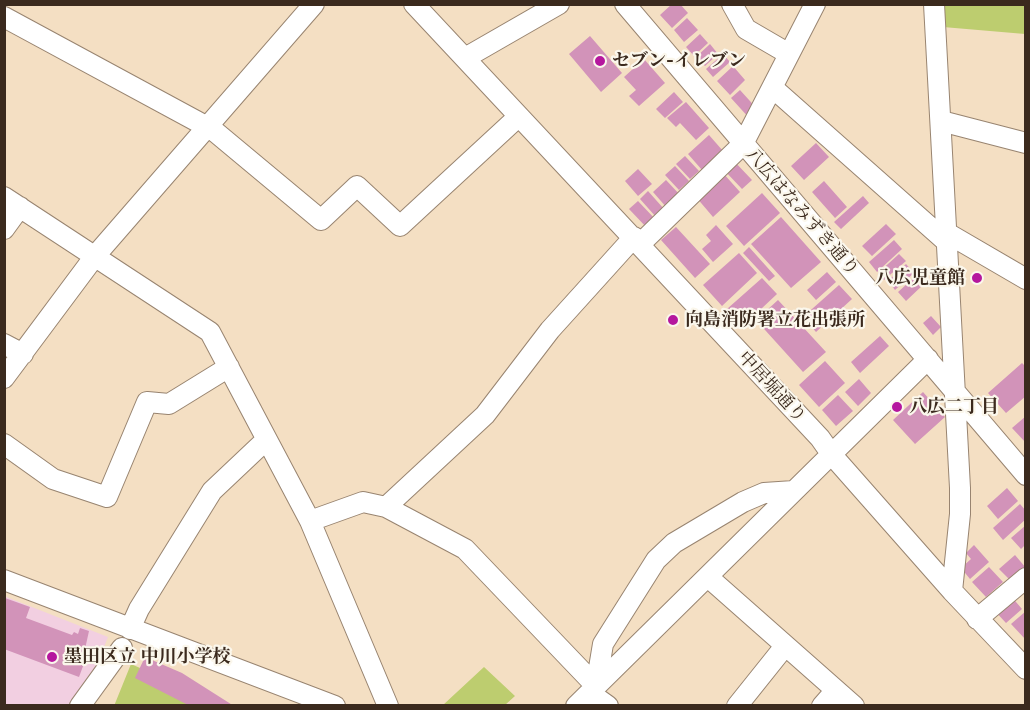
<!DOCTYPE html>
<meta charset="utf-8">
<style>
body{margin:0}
#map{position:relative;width:1030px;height:710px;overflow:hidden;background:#f4dfc3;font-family:"Libre Caslon Text",serif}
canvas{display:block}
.frame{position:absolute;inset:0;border:6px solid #3b2a1e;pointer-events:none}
</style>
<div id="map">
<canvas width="1030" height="710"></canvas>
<div class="frame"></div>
</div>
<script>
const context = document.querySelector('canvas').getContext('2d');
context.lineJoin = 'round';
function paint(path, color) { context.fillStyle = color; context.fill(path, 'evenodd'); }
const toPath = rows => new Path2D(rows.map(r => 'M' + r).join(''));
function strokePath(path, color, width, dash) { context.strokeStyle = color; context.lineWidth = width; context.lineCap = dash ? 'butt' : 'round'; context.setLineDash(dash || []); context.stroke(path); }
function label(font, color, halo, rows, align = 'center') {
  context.font = font + ' "Libre Caslon Text","Noto Serif JP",serif'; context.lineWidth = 4.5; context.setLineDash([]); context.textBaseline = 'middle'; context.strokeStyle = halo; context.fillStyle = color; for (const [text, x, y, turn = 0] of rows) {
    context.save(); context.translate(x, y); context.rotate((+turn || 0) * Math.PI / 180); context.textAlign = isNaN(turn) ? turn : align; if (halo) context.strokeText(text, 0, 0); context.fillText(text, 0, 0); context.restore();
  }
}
const built = toPath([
 [4,596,108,637,92,677,69,705,5,705]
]);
const green = toPath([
 [942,5,1025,5,1025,34,943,27],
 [131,664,140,668,190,706,114,706],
 [484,667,515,696,505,705,443,705]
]);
const building = toPath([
 [672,4,680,4,688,13,672,28,660,15],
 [687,18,698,30,684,42,674,30],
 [700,34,708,43,694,56,686,47],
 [590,36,622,73,601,92,569,54],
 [710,44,718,54,705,66,696,57],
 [723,54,730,62,713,77,706,69],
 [644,59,665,83,639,106,629,96,636,90,624,77],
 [733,66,745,80,730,95,717,81],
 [740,90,759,111,750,119,731,98],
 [674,92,683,102,665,118,656,109],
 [686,102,709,128,696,140,680,123,676,127,667,118],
 [709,135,723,151,702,170,688,154],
 [816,143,829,157,804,180,791,166],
 [685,156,699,171,690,179,676,164],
 [734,161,752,180,742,189,724,170],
 [675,166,689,181,679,190,665,175],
 [638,169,652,184,638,196,625,181],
 [723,173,740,192,713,217,696,197],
 [666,180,681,196,667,208,653,192],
 [824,181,847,207,835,218,812,192],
 [648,191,664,209,656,217,640,199],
 [762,193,780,213,744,246,726,226],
 [863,196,869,203,841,229,834,222],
 [638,201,656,220,647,228,629,209],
 [781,217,821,262,791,288,751,244],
 [886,224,896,234,872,256,862,246],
 [716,225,733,244,713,262,702,249,711,241,706,235],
 [676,227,710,264,695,278,661,240],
 [894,240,902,249,877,272,869,262],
 [749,247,775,276,769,281,743,253],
 [739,253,757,273,722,306,703,285],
 [899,254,906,261,884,280,878,273],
 [906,264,914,273,895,290,888,281],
 [827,272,836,282,816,300,807,290],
 [917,275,924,284,906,301,898,292],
 [762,278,777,294,743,326,727,309],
 [839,285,852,299,816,332,803,317],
 [778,300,826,352,803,372,756,320],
 [931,316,941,327,933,335,923,323],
 [880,336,889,346,860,373,851,362],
 [825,361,845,383,819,407,799,385],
 [1022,363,1026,367,1026,396,1006,413,988,393],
 [859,379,871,393,858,406,845,392],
 [923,392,945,417,915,444,893,420],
 [838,395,853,411,836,426,822,410],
 [1026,416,1026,443,1012,428],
 [1007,488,1018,501,998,519,987,506],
 [1020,504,1026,511,1026,519,1003,540,993,528],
 [1026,525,1026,544,1021,549,1011,538],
 [974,545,989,562,970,579,961,568,971,559,966,553],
 [1015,555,1026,568,1011,581,999,569],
 [989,567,1003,582,986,597,972,582],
 [1010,595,1022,609,1006,623,994,610],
 [5,598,30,607,26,618,72,635,74,632,78,634,80,628,89,631,85,649,89,650,79,677,4,649],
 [1026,611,1026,640,1011,624],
 [145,657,182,673,234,706,190,706,135,678]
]);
const minor = toPath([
 [414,4,820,438,832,455,952,591,1026,669],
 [625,4,1026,475],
 [732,4,746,29,789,54],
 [934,4,960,488,960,514,952,591],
 [4,17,213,130,321,220,357,186,400,226,518,117],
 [465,58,559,4],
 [773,88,948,243],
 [941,121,1026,143],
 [4,197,210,332,310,521,388,706],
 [4,229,20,207],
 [947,233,1026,279],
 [639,245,743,144,815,4],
 [4,344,23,354],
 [4,378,95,256,314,4],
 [4,444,53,479,107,497,147,402,169,404,229,367],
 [386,507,465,549,596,686],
 [310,521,363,502,386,507,485,415,550,330,634,237],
 [708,577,854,706],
 [4,580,335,706],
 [977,619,1026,578],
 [130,629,139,609,212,491,266,440],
 [596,686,603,644,656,560,674,543,743,502,764,493,794,491],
 [590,693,608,706],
 [80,706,122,648],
 [576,706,928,359],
 [737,706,785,646],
 [822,706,836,690]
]);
const markers = [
 [600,61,6,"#b5179e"],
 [977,278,6,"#b5179e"],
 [673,320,6,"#b5179e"],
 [897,407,6,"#b5179e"],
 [52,657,6,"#b5179e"]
];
const poiNames = [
 ["セブン-イレブン",612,61],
 ["八広児童館",965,278,"right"],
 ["向島消防署立花出張所",685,320],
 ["八広二丁目",909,407],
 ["墨田区立 中川小学校",64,657]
];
const streetNames = [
 ["八広はなみずき通り",802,212,49],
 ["中居堀通り",772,387,47]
];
paint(built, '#f2cfe1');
paint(green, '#bdcd6f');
paint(building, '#d293b9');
strokePath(minor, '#988470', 22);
strokePath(minor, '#fff', 20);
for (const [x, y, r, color] of markers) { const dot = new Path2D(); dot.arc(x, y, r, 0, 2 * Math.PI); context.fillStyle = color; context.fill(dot); strokePath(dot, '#fbf7ec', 2); }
label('bold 18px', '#3b2a1e', '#fbf7ec', poiNames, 'left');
label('18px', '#3b2a1e', '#fbf7ec', streetNames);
</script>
